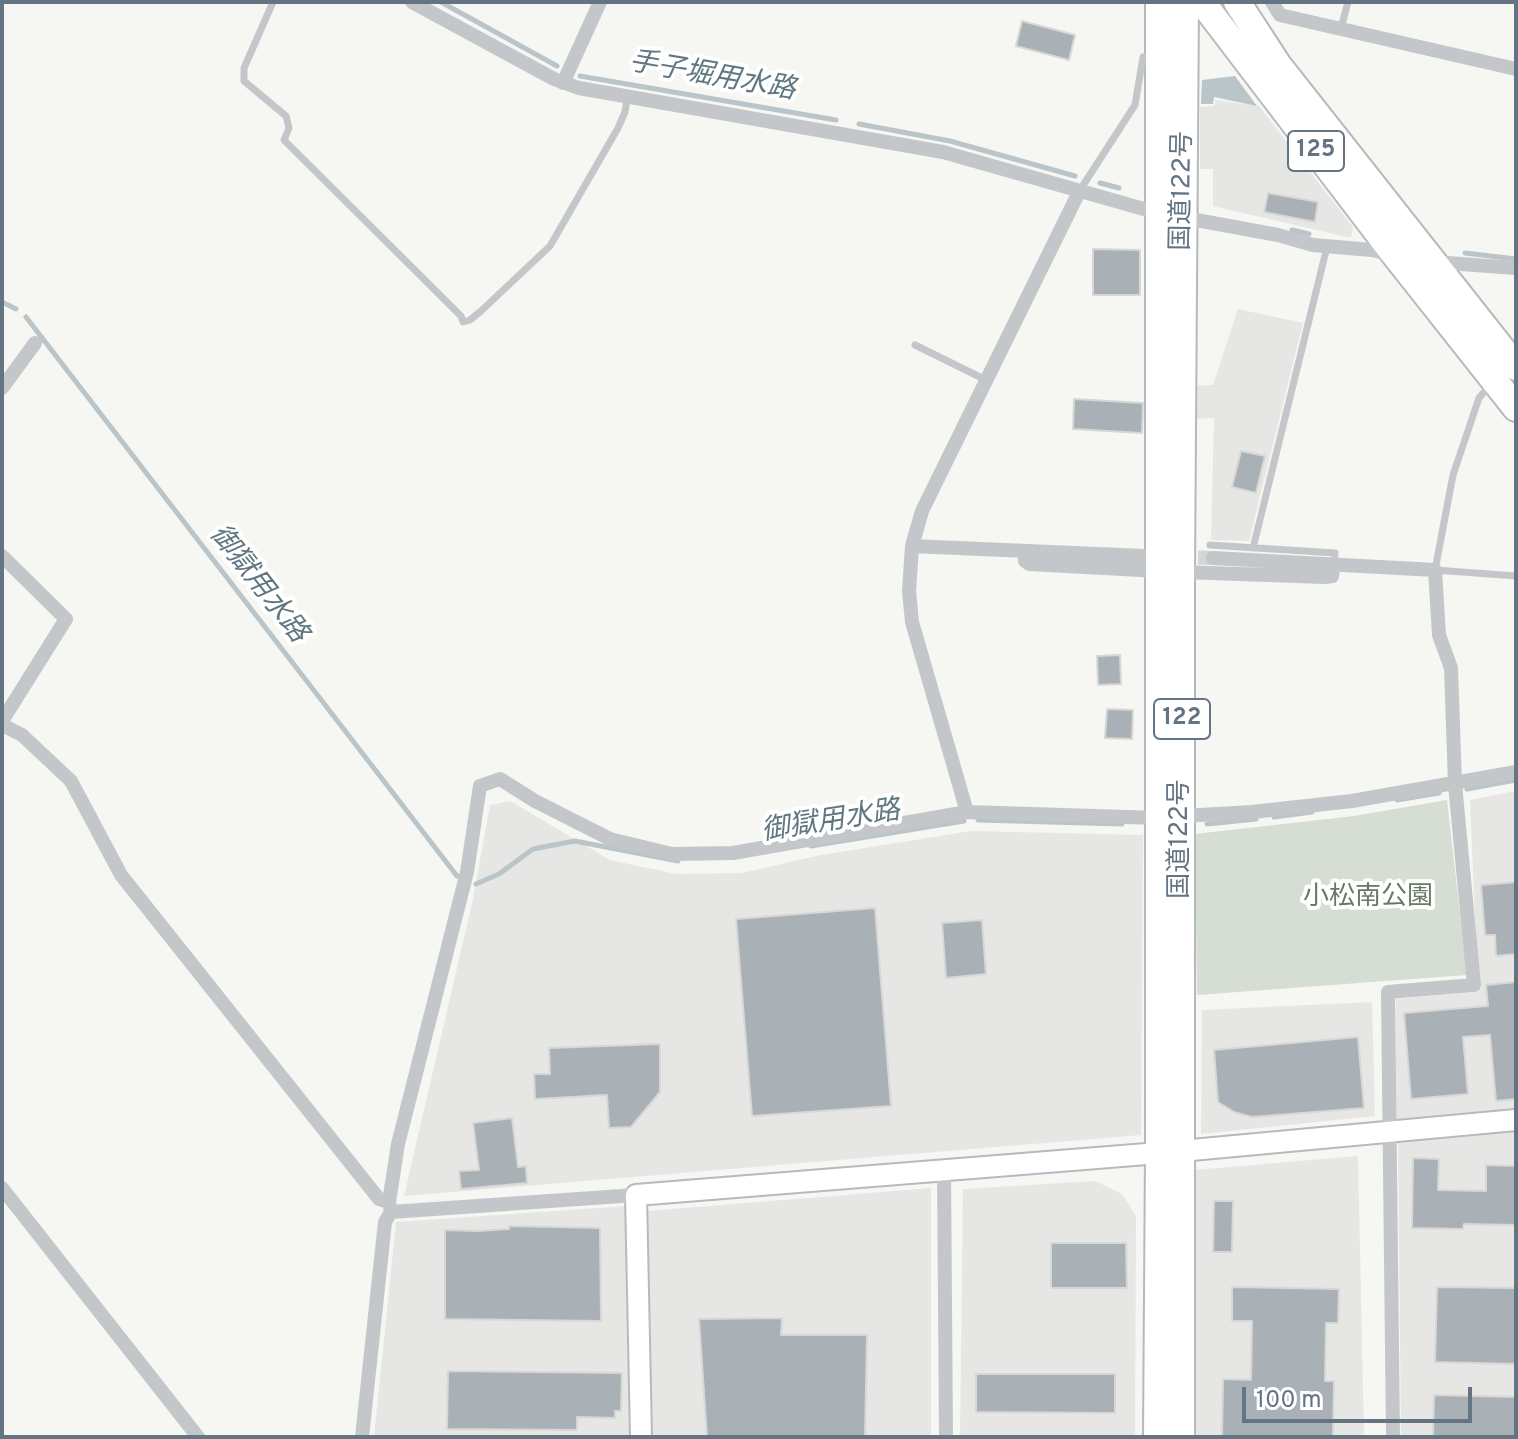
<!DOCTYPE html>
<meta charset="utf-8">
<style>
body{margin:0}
#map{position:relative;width:1518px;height:1439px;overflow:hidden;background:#f6f6f2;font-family:Overpass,sans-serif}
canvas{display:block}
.frame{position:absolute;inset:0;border:4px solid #647483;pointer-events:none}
.scale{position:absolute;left:1242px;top:1387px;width:230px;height:36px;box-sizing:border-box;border:4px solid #647483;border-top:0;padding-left:10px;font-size:24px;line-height:28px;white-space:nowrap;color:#647483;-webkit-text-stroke:6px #fff;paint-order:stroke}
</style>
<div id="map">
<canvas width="1518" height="1439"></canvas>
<div class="frame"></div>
<div class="scale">100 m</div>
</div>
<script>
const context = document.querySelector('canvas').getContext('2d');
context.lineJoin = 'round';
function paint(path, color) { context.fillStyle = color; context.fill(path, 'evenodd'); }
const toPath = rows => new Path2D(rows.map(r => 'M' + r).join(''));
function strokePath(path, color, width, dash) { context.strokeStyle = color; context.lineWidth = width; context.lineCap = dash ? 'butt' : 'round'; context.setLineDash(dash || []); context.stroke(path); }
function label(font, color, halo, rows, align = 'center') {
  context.font = font + ' Overpass,"Noto Sans JP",sans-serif'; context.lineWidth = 8; context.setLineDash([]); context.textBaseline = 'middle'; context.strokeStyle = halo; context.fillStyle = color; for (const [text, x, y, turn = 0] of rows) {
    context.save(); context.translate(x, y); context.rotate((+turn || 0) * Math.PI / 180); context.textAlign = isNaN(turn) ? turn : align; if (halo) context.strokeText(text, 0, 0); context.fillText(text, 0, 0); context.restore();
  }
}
const built = toPath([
 [1215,100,1259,106,1353,227,1351,238,1213,206,1213,169,1200,169,1200,107,1215,106],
 [1238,309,1303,323,1249,541,1211,540,1214,418,1193,419,1192,386,1213,385],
 [1516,791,1516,1113,1395,1125,1396,999,1478,992,1470,800],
 [510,801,610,860,676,874,742,873,821,855,971,831,1143,835,1141,1135,404,1196,473,899,490,805],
 [1372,1002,1375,1116,1201,1134,1202,1010],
 [1516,1129,1516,1437,1401,1437,1398,1137],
 [1358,1156,1364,1437,1194,1437,1194,1170],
 [1095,1181,1122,1194,1136,1216,1135,1437,960,1437,963,1189],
 [931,1188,931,1437,650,1437,647,1211],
 [627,1206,630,1437,374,1437,396,1222]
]);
const green = toPath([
 [1447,800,1467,975,1197,995,1195,834,1354,816]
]);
const water = toPath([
 [1235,76,1257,106,1214,97,1213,104,1201,104,1202,80]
]);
const stream = toPath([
 [441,2,557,66],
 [580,76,836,120],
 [859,124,950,141,1075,176],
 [1100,183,1119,188],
 [1292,230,1309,234],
 [1465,253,1516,259],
 [2,302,16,309],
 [26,317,457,876],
 [1467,789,1516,780],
 [1397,800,1439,793],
 [1274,817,1312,812],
 [978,820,1122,824],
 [1207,824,1256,819],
 [811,846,964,821],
 [476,884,499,874,533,849,575,841,678,861]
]);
const building = toPath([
 [1022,21,1075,35,1069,60,1016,46,1022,21],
 [1268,193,1318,202,1315,222,1264,212,1268,193],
 [1093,249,1140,250,1140,295,1093,295,1093,249],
 [1074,399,1143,403,1142,433,1073,429,1074,399],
 [1241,451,1265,456,1256,493,1232,487,1241,451],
 [1120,655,1121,684,1098,685,1097,656,1120,655],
 [1107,709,1133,710,1132,739,1105,738,1107,709],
 [1516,882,1516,954,1496,956,1495,935,1485,935,1481,885,1516,882],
 [875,908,891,1106,752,1116,736,919,875,908],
 [982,920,986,974,946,978,942,923,982,920],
 [1516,982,1516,1099,1496,1101,1490,1035,1463,1037,1468,1094,1411,1099,1404,1013,1488,1006,1486,985,1516,982],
 [1358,1037,1364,1108,1252,1117,1234,1112,1218,1102,1214,1050,1358,1037],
 [660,1044,660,1092,631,1127,609,1128,607,1095,535,1099,534,1074,550,1074,549,1048,660,1044],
 [512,1118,518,1167,526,1166,527,1183,461,1189,459,1171,479,1170,473,1123,512,1118],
 [1413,1158,1439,1159,1438,1190,1486,1191,1486,1165,1516,1166,1516,1225,1464,1224,1463,1229,1412,1228,1413,1158],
 [1214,1201,1233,1201,1232,1252,1213,1252,1214,1201],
 [509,1226,600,1228,601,1321,445,1319,445,1230,478,1231,509,1229,509,1226],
 [1051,1243,1126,1243,1127,1288,1051,1288,1051,1243],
 [1232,1287,1339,1289,1338,1323,1326,1323,1325,1381,1334,1381,1333,1437,1222,1437,1223,1379,1251,1380,1252,1321,1232,1321,1232,1287],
 [1437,1287,1516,1288,1516,1364,1435,1362,1437,1287],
 [782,1318,781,1335,867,1335,865,1437,707,1437,699,1319,782,1318],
 [448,1371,622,1373,621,1411,615,1411,615,1418,577,1417,577,1430,447,1429,448,1371],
 [976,1374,1115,1374,1115,1413,976,1412,976,1374],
 [1434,1395,1516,1397,1516,1437,1433,1437,1434,1395]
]);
const streetTunnel = toPath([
 [1177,557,1213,558]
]);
const lane = toPath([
 [273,2,244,68,244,81,286,116,289,128,284,140,291,147,461,316,463,322,470,320,481,311,550,246,618,128,625,112,627,99],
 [1341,28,1348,2],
 [1080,190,1135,105,1143,57,1153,56],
 [915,345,986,380],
 [1491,384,1479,398,1453,475,1435,570,1516,576],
 [1210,545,1335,553,1334,564],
 [1253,548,1327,247]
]);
const street = toPath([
 [412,2,554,79,579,88,943,152,1158,213,1278,235,1313,245,1372,250,1392,255],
 [1272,2,1280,15,1516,69],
 [563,83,600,2],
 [1079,192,922,511,912,546,909,591,912,622,967,812,1159,818],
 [1433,262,1516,268],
 [2,388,35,343],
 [912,546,1143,556],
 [1025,552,1025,561,1029,564,1160,571],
 [2,556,66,619,2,721],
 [1213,558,1435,570,1439,635,1451,668,1455,784,1474,985,1388,992,1393,1437],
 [1181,572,1325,577,1332,576,1334,564],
 [2,725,22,735,71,781,121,875,379,1199,389,1202],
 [1182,816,1252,812,1352,801,1516,772],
 [944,1168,946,1437],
 [2,1188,198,1437],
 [391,1212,389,1202,398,1144,467,872,480,786,500,779,535,801,610,839,672,854,733,853,967,812],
 [362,1437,385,1222,391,1212,636,1195]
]);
const secondary = toPath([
 [641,1437,636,1195,1159,1153,1516,1120]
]);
const highway = toPath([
 [1202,2,1395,255,1516,408],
 [1237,2,1278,65,1516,367],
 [1157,1437,1159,1153,1159,2],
 [1181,1437,1181,572,1185,2]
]);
const shields = [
 [1316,151,56],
 [1182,719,56]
];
const shieldNames = [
 ["125",1316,151],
 ["122",1182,719]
];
const streetNames = [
 ["国道122号",1184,191,-89],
 ["国道122号",1182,839,-90]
];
const parkNames = [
 ["小松南公園",1368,899]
];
const waterNames = [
 ["手子堀用水路",712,78,10],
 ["御獄用水路",257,585,52],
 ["御獄用水路",831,823,-9]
];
paint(built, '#e6e7e5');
paint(green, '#d6ddd3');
paint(water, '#bac5c9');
strokePath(stream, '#bac5c9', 5);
paint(building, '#a9b0b6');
strokePath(building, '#d7d7d5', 2);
strokePath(streetTunnel, '#d2d6d6', 14, [14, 7]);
strokePath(secondary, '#b5babe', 24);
strokePath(highway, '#b6b9bc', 30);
strokePath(lane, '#c3c7ca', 7);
strokePath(street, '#c3c7ca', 14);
strokePath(secondary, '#fff', 20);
strokePath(highway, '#fff', 26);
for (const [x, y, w] of shields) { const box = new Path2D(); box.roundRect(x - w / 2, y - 20, w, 40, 6); context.fillStyle = '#fff'; context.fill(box); strokePath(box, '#647483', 2); }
label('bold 24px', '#647483', null, shieldNames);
label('26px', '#647483', '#fff', streetNames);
label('26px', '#677a63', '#fff', parkNames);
label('italic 28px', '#5f7780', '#fff', waterNames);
</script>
